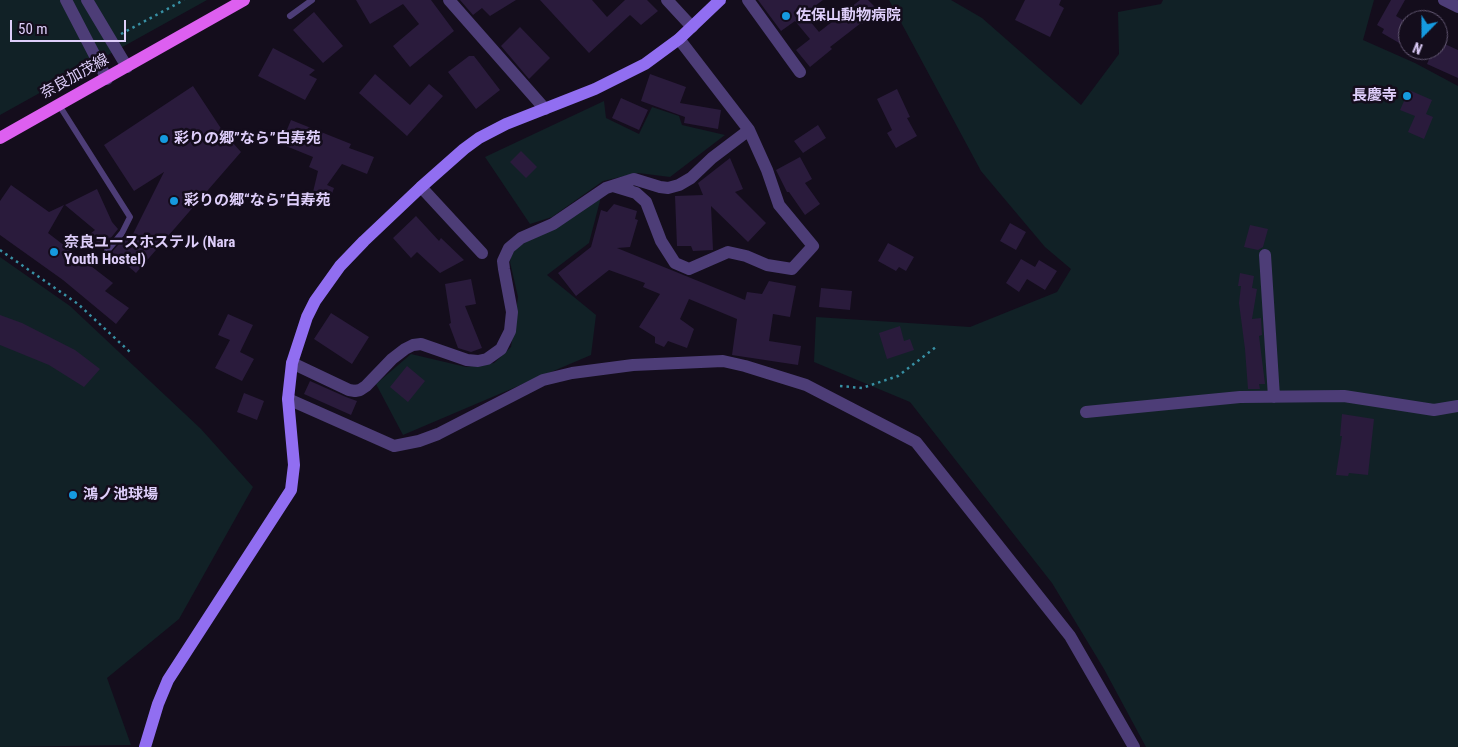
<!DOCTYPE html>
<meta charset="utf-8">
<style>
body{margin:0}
#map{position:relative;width:1458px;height:747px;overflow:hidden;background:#140d1c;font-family:"Roboto Condensed",sans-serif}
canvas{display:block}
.north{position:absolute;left:1398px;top:10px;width:50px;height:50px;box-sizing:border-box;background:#140d1c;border:1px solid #655a75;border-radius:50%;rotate:202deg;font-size:14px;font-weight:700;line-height:20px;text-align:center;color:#decefa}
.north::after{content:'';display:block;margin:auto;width:18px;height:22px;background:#159adf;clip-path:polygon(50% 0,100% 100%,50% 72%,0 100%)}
.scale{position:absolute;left:10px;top:20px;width:116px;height:22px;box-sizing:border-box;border:2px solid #decefa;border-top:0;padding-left:6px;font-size:15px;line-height:18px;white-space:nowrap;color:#decefa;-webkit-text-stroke:4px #140d1c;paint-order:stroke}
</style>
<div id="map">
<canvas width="1458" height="747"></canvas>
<div class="north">N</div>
<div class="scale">50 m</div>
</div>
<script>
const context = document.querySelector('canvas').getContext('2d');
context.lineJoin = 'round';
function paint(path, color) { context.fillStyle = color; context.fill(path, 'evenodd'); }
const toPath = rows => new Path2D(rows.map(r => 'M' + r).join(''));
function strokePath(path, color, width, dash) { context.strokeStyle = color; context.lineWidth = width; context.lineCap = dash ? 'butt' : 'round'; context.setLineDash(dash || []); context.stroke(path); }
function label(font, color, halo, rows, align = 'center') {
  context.font = font + ' "Roboto Condensed","Noto Sans JP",sans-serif'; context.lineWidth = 5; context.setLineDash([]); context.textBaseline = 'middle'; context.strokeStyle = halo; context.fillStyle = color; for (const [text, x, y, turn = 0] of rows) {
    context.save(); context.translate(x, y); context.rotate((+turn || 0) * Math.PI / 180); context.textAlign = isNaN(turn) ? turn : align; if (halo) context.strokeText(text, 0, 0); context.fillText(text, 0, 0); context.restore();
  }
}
const green = toPath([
 [0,0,207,0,0,115],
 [889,0,951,0,982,18,1081,105,1119,54,1118,12,1161,4,1163,0,1374,0,1363,40,1415,63,1458,86,1458,747,1146,747,1104,669,1052,583,910,402,814,362,816,317,970,327,1057,292,1071,269,1045,247,981,171],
 [604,101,606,118,639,134,652,107,679,116,682,125,725,135,670,177,638,173,603,181,552,217,530,224,485,157],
 [601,197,589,243,547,275,596,315,591,355,403,435,376,384,411,354,466,367,494,363,511,347,518,297,510,262,512,252,522,244],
 [0,257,70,306,201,429,253,487,179,619,107,678,131,745,0,747]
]);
const building = toPath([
 [356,0,431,0,454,31,410,67,393,46,419,24,403,4,370,24],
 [460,0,516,0,490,16,482,8,473,15],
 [540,0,592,0,607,17,625,0,647,0,658,11,641,25,630,15,589,53],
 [758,0,823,0,804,14,819,32,860,0,868,0,878,10,862,24,861,23,830,47,832,49,810,67,796,50,810,39,795,21,781,31],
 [1025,0,1061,0,1059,5,1064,8,1050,37,1015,20],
 [1391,0,1405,0,1396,16,1408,23,1408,31,1401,44,1382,33,1384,29,1377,25],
 [314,12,343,46,323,63,293,30],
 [520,27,550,58,529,79,501,46],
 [1438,41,1458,50,1458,78,1427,64,1433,50,1438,50],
 [273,48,315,70,309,75,317,79,305,100,258,76],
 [469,56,474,56,500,90,476,109,448,72],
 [375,74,410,105,429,84,443,96,407,136,359,93],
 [650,74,686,87,680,103,721,110,718,129,684,123,685,117,641,101],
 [193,86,224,133,241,152,136,273,112,252,125,237,129,242,164,172,134,191,104,145],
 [897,89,910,117,907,118,917,136,896,148,887,133,892,130,877,99],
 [1409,90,1432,100,1426,114,1433,117,1424,139,1408,132,1415,116,1400,110],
 [621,98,648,110,639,130,612,118],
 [291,120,351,144,349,148,374,157,367,174,342,164,327,185,334,188,330,199,319,196,309,209,318,171,309,167,313,157,281,144],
 [818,125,826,138,803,153,794,141],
 [521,151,537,167,526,178,510,162],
 [800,157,812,179,805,183,820,204,805,215,789,192,787,192,776,170],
 [730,158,743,189,735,192,766,223,748,242,711,206,713,250,693,251,691,246,677,246,675,196,703,195,698,183],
 [11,185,49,212,64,205,48,233,113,283,105,291,129,308,116,324,63,280,0,235,0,201],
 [97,189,112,222,118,229,102,249,90,234,95,230,65,205],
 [614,204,637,211,635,219,638,220,630,247,617,248,745,300,747,292,762,294,769,281,796,286,790,317,773,314,769,341,801,346,798,365,732,355,737,319,689,299,680,319,694,329,687,348,668,341,664,347,655,343,655,337,639,327,660,294,643,287,645,283,609,270,576,296,558,273,591,247,601,210,607,212],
 [416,216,439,241,441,238,464,260,440,273,417,252,411,258,393,238],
 [1010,223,1026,232,1016,250,1000,241],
 [1250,225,1268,229,1263,247,1258,250,1244,247],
 [888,243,914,257,906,271,899,267,896,271,878,261],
 [1021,259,1035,267,1039,260,1057,271,1045,290,1027,279,1019,292,1006,283],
 [1240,273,1254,276,1252,288,1257,289,1252,319,1261,318,1262,335,1259,336,1265,384,1259,384,1260,389,1248,389,1245,349,1239,303,1241,286,1238,286],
 [471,279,476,304,465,306,482,348,471,352,458,348,449,324,451,323,445,284],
 [821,288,852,291,850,310,819,307],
 [331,313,369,337,352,364,314,339],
 [228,314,253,325,240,352,254,359,242,381,215,368,230,340,218,335],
 [0,315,22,323,75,350,100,369,84,387,49,365,0,345],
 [900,326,904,341,910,339,914,350,887,359,879,333],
 [407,366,425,381,408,402,390,387],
 [310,381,346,397,357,401,351,415,304,394],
 [244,393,264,401,257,420,237,412],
 [1342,414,1374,419,1368,475,1349,473,1348,476,1336,475,1342,436,1340,436]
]);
const path = toPath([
 [121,34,184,0],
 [0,250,78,304,130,352],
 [840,386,862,388,898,376,936,347]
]);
const lane = toPath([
 [290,16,312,0],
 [59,105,130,217,122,233,107,251]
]);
const street = toPath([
 [66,0,107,79],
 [87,0,127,67],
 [449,0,545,109],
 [667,0,692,27],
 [748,0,800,72],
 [1444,0,1458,7],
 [613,186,636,193,646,202,661,241,675,263,689,269,728,252,746,256,767,265,792,269,813,246,779,205,767,170,749,130,679,39],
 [421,187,482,253],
 [1265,255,1274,397],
 [292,363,349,390,355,391,360,390,366,386,392,359,405,349,413,345,421,344,467,360,478,361,487,359,501,349,510,331,512,312,504,269,503,261,509,248,521,238,553,224,606,188,634,179,660,187,668,188,679,185,691,178,712,158,749,130],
 [288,399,394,446,419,441,438,434,543,380,572,373,633,365,723,361,745,366,806,385,916,442,1070,636,1134,747],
 [1086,412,1240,397,1344,396,1434,410,1458,406]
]);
const secondary = toPath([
 [145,747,158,704,168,680,291,490,294,465,288,399,292,363,307,317,315,301,340,266,364,241,421,187,464,149,479,138,506,124,595,89,645,64,679,39,720,0]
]);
const primary = toPath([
 [0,138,244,0]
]);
const markers = [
 [786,16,5,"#159adf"],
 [1407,96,5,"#159adf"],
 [164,139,5,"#159adf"],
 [174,201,5,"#159adf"],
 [54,252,5,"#159adf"],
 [73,495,5,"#159adf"]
];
const poiNames = [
 ["佐保山動物病院",796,16],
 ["長慶寺",1397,96,"right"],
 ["彩りの郷”なら”白寿苑",174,139],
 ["彩りの郷“なら”白寿苑",184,201],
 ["奈良ユースホステル (Nara",64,243],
 ["Youth Hostel)",64,260],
 ["鴻ノ池球場",83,495]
];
const streetNames = [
 ["奈良加茂線",75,77,-29]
];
paint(green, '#112126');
paint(building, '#2a1b3c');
strokePath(path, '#3890a4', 2.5, [2.5, 4]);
strokePath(lane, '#4d3d77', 6);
strokePath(street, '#4d3d77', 12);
strokePath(secondary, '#916ef1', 12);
strokePath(primary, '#dd5ff0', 12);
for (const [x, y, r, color] of markers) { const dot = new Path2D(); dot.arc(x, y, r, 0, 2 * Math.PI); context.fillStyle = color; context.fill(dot); strokePath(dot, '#140d1c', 2); }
label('bold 15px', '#decefa', '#140d1c', poiNames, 'left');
label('15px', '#decefa', '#140d1c', streetNames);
</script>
